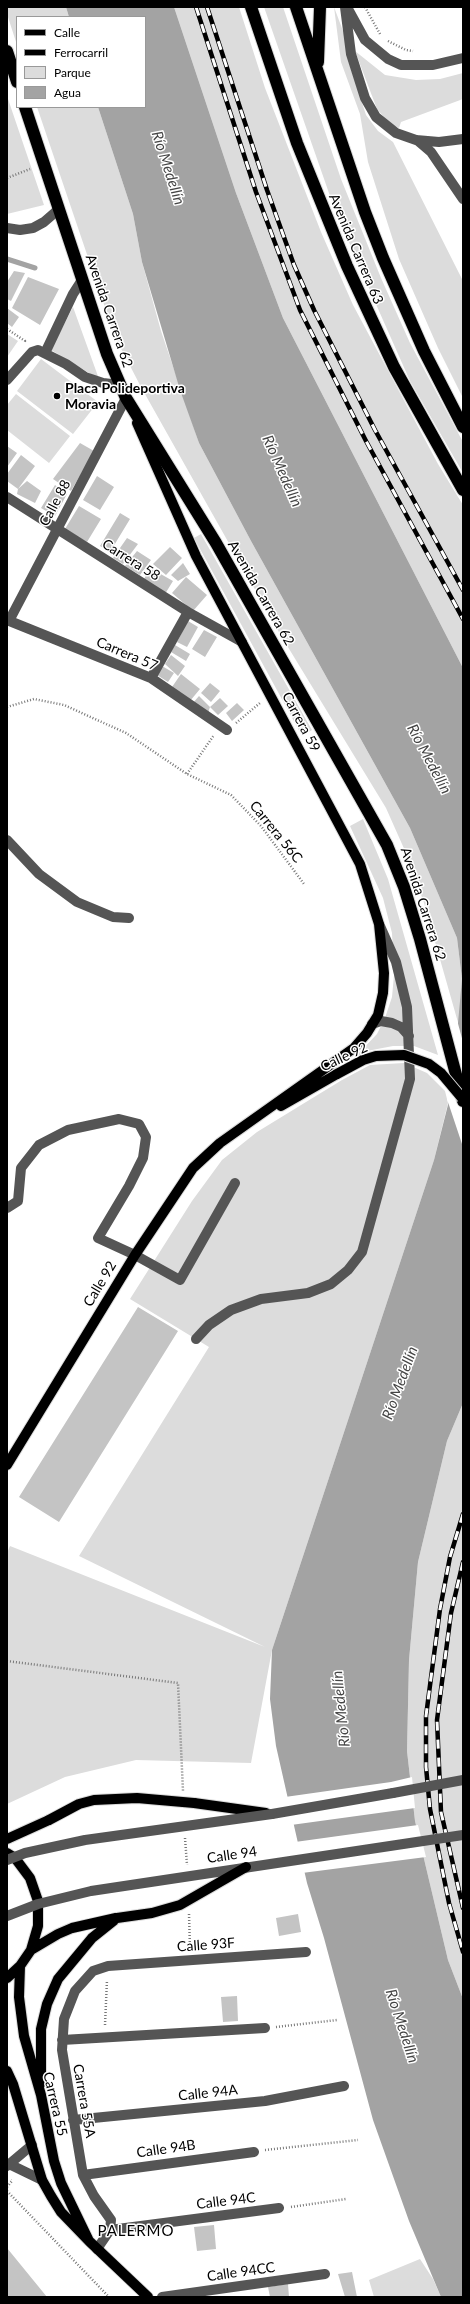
<!DOCTYPE html>
<meta charset="utf-8">
<style>
body{margin:0}
#map{position:relative;width:470px;height:2304px;overflow:hidden;background:#fff;font-family:Lato,sans-serif}
canvas{display:block}
.frame{position:absolute;inset:0;border:8px solid #000;pointer-events:none}
.legend{position:absolute;left:16px;top:16px;width:130px;height:92px;box-sizing:border-box;background:#fff;border:1px solid #999;margin:0;padding:5px 7px;list-style:none;font-size:12px;color:#000}
.legend li{display:flex;align-items:center;gap:8px;height:20px}
.legend b{width:20px;border:1px solid #999}
</style>
<div id="map">
<canvas width="470" height="2304"></canvas>
<div class="frame"></div>
<ul class="legend">
<li><b style="height:5px;background:#000"></b>Calle</li>
<li><b style="height:5px;background:#000"></b>Ferrocarril</li>
<li><b style="height:11px;background:#dcdcdc"></b>Parque</li>
<li><b style="height:11px;background:#a3a3a3"></b>Agua</li>
</ul>
</div>
<script>
const context = document.querySelector('canvas').getContext('2d');
context.lineJoin = 'round';
function paint(path, color) { context.fillStyle = color; context.fill(path, 'evenodd'); }
const toPath = rows => new Path2D(rows.map(r => 'M' + r).join(''));
function strokePath(path, color, width, dash) { context.strokeStyle = color; context.lineWidth = width; context.lineCap = dash ? 'butt' : 'round'; context.setLineDash(dash || []); context.stroke(path); }
function label(font, color, halo, rows, align = 'center') {
  context.font = font + ' Lato,sans-serif'; context.lineWidth = 3; context.setLineDash([]); context.textBaseline = 'middle'; context.strokeStyle = halo; context.fillStyle = color; for (const [text, x, y, turn = 0] of rows) {
    context.save(); context.translate(x, y); context.rotate((+turn || 0) * Math.PI / 180); context.textAlign = isNaN(turn) ? turn : align; if (halo) context.strokeText(text, 0, 0); context.fillText(text, 0, 0); context.restore();
  }
}
const green = toPath([
 [7,7,66,7,69,17,17,17,17,45,7,14],
 [174,7,239,7,265,88,321,232,353,305,438,464,463,505,463,668,283,318,236,193],
 [264,7,283,7,341,179,381,278,410,343,463,442,463,473,410,381,356,259,330,196],
 [334,7,346,39,348,60,366,115,378,131,393,142,463,281,463,398,438,348,399,259,368,162,360,114,341,62],
 [355,51,385,75,416,80,440,79,463,73,463,99,401,122,399,128,389,123,377,109],
 [7,96,44,205,7,214],
 [37,107,98,107,133,214,142,262,161,331,199,443,251,541,410,828,457,938,462,979,459,1026,424,903,406,853,386,808,280,634,141,387,115,337],
 [73,307,99,379,51,350],
 [7,334,18,341,7,357],
 [41,359,98,402,73,434,17,391],
 [16,394,70,436,49,463,7,430,7,405],
 [201,534,312,730,302,736,194,538],
 [363,819,388,879,438,1055,414,1046,393,1046,367,1051,354,1058,377,1034,385,1018,392,997,394,975,392,933,383,898,350,826],
 [404,1063,427,1073,445,1091,448,1103,434,1160,272,1650,251,1763,136,1760,65,1777,7,1804,7,1553,10,1546,265,1647,79,1556,209,1347,130,1299,192,1201,222,1160,257,1132,342,1080,370,1065],
 [463,1403,463,1999,448,1960,415,1821,407,1751,409,1660,418,1562,447,1441],
 [420,2259,433,2279,441,2297,374,2297,369,2280]
]);
const water = toPath([
 [66,7,174,7,236,193,283,318,463,668,463,1403,447,1441,418,1562,409,1660,407,1751,415,1821,448,1960,463,1999,463,2297,441,2297,409,2221,373,2120,324,1938,307,1883,276,1746,270,1699,272,1650,434,1160,452,1089,462,979,457,938,410,828,251,541,199,443,180,390,142,262,133,214,98,107,145,107,145,17,69,17]
]);
const pier = toPath([
 [457,1020,463,1042,463,1147,447,1099],
 [412,1777,415,1808,291,1825,285,1797,391,1782],
 [418,1825,426,1857,302,1873,295,1842]
]);
const stream = toPath([
 [7,259,35,268]
]);
const building = toPath([
 [14,271,25,273,11,301,7,299,7,282],
 [28,277,59,289,40,325,12,308],
 [7,308,19,317,12,327,7,323],
 [80,443,94,451,71,491,53,479],
 [7,446,17,453,7,467],
 [21,455,35,466,18,489,7,481,7,474],
 [97,476,114,487,100,510,83,500],
 [27,481,41,491,35,503,17,494,18,489],
 [55,485,67,494,55,516,41,508],
 [79,506,101,519,87,542,65,529],
 [120,513,130,519,110,552,100,546],
 [127,538,138,544,123,564,113,558],
 [170,547,182,558,166,575,153,564],
 [137,551,151,560,140,575,125,566],
 [183,563,190,574,178,581,171,575],
 [150,568,173,581,165,594,143,581],
 [186,577,207,595,193,611,172,593],
 [188,621,198,627,187,647,177,642],
 [204,630,217,637,205,657,192,649],
 [175,645,190,654,186,661,171,652],
 [171,655,185,666,178,676,165,664],
 [162,666,174,673,168,682,157,675],
 [181,674,200,689,190,701,172,687],
 [210,683,220,691,211,702,201,693],
 [199,696,210,707,220,698,228,706,218,715,210,707,208,713,192,704],
 [237,703,244,710,232,721,226,713],
 [138,1307,178,1331,59,1522,19,1497],
 [298,1914,301,1932,279,1936,276,1918],
 [237,1996,238,2021,223,2022,221,1997],
 [214,2225,216,2249,197,2251,194,2227],
 [7,2248,47,2297,7,2297],
 [352,2272,357,2297,345,2297,338,2274],
 [288,2284,289,2297,270,2297,268,2287]
]);
const path = toPath([
 [365,7,380,34],
 [388,41,406,50,413,51],
 [7,178,30,169],
 [7,329,25,341,24,342],
 [7,707,34,699,64,705,126,733,187,774,231,795,261,826,304,884],
 [236,723,260,703],
 [187,774,214,735],
 [7,1661,178,1683,183,1791],
 [185,1838,187,1865],
 [189,1914,190,1949],
 [105,2025,107,1980],
 [276,2027,337,2020],
 [265,2150,358,2140],
 [7,2187,12,2181,11,2180],
 [7,2191,109,2297],
 [291,2207,346,2199]
]);
const minor = toPath([
 [345,7,351,54,365,98,376,117,396,133,416,140,439,142,463,139],
 [348,9,365,40,388,59,401,65,433,65,463,58],
 [417,140,431,152,463,199],
 [7,228,20,230,33,228,44,222,59,209],
 [45,353,73,294,82,280],
 [7,380,32,352,38,350,66,364,85,377,103,383,120,385],
 [7,497,188,612,242,642],
 [7,620,151,678,227,730],
 [9,621,126,398],
 [151,678,188,612],
 [7,840,39,874,77,902,113,917,129,918],
 [372,1024,381,1021,392,1023,401,1027,409,1036],
 [7,1208,18,1201,21,1168,39,1145,68,1130,119,1119,139,1124,146,1137,143,1158,129,1186,98,1238,135,1255,180,1280,235,1183],
 [196,1339,209,1325,231,1310,261,1299,308,1293,331,1284,348,1270,362,1252,410,1079,407,1007,396,962,380,926],
 [272,1814,393,1793],
 [62,2040,265,2028],
 [73,2120,265,2101,344,2086],
 [9,2164,42,2180],
 [7,2166,32,2145],
 [83,2175,254,2152],
 [110,2230,279,2208],
 [97,2249,110,2230,111,2220,94,2196,83,2175,62,2050,64,2019,75,1991,93,1971,108,1966,306,1952],
 [162,2297,325,2274]
]);
const major = toPath([
 [281,1106,337,1074],
 [7,1465,135,1255,193,1168,220,1143,354,1048,367,1033,378,1015,383,993,384,973,379,924,360,864,196,556,137,423],
 [194,1803,266,1813],
 [7,1839,49,1820],
 [7,1853,15,1858,30,1878,38,1901,38,1926,31,1950,20,1966,7,1978],
 [31,1950,58,1934,72,1928,116,1918],
 [20,1966,19,1997,24,2036,41,2095,54,2161,61,2183,89,2241],
 [7,2071,13,2084,42,2180,51,2196,61,2212,89,2241,148,2297],
 [41,2083,41,2029,47,2004,58,1979,92,1938,117,1918]
]);
const highway = toPath([
 [251,7,297,143,347,266,394,367,463,490],
 [296,7,365,212,383,258,424,351,463,427],
 [7,51,17,82],
 [318,62,320,7],
 [25,107,107,354,126,398,216,543,387,845,404,887,420,939,463,1101]
]);
const rail = toPath([
 [196,7,256,192,300,310,366,441,463,619],
 [207,7,267,190,294,265,314,310,375,430,463,590],
 [463,1514,450,1557,440,1609,426,1716,426,1767,430,1809,449,1903,463,1952],
 [463,1562,451,1613,437,1720,441,1812,463,1908]
]);
const minorBridge = toPath([
 [393,1793,463,1780],
 [7,1860,25,1853,85,1840,272,1814],
 [7,1916,38,1904,91,1891,463,1835]
]);
const majorBridge = toPath([
 [337,1074,363,1060,376,1056,404,1055,429,1064,441,1073,462,1098],
 [49,1820,79,1804,94,1800,137,1798,194,1803],
 [117,1918,152,1913,180,1905,246,1867]
]);
const markers = [
 [57,396,4,"#000"]
];
const streetNames = [
 ["Avenida Carrera 63",356,249,67],
 ["Avenida Carrera 62",109,311,71],
 ["Calle 88",55,503,-62],
 ["Carrera 58",131,560,32],
 ["Avenida Carrera 62",261,593,60],
 ["Carrera 57",127,654,23],
 ["Carrera 59",301,722,62],
 ["Carrera 56C",276,832,51],
 ["Avenida Carrera 62",423,904,72],
 ["Calle 92",344,1057,-25],
 ["Calle 92",100,1284,-59],
 ["Calle 94",232,1855,-8],
 ["Calle 93F",206,1945,-4],
 ["Calle 94A",208,2093,-6],
 ["Carrera 55A",84,2101,80],
 ["Carrera 55",55,2104,77],
 ["Calle 94B",166,2149,-8],
 ["Calle 94C",226,2201,-7],
 ["Calle 94CC",241,2272,-8]
];
const poiNames = [
 ["Placa Polideportiva",65,388],
 ["Moravia",65,404]
];
const waterNames = [
 ["Río Medellín",168,168,72],
 ["Río Medellín",282,471,66],
 ["Río Medellín",429,759,62],
 ["Río Medellín",400,1383,-70],
 ["Río Medellín",341,1709,-96],
 ["Río Medellín",402,2026,72]
];
const neighbourhoodNames = [
 ["PALERMO",136,2231]
];
paint(green, '#dcdcdc');
paint(water, '#a3a3a3');
paint(pier, '#fff');
strokePath(stream, '#a3a3a3', 5);
paint(building, '#c4c4c4');
strokePath(major, '#dbdbdb', 12);
strokePath(highway, '#dbdbdb', 14);
strokePath(path, '#777', 2.5, [1, 2]);
strokePath(minor, '#555', 10);
strokePath(major, '#000', 10);
strokePath(highway, '#000', 12);
strokePath(rail, '#000', 4.5);
strokePath(rail, '#fff', 3, [9]);
strokePath(majorBridge, '#dbdbdb', 12, []);
strokePath(minorBridge, '#555', 10);
strokePath(majorBridge, '#000', 10);
for (const [x, y, r, color] of markers) { const dot = new Path2D(); dot.arc(x, y, r, 0, 2 * Math.PI); context.fillStyle = color; context.fill(dot); strokePath(dot, '#fff', 1.5); }
label('14px', '#000', '#fff', streetNames);
label('bold 14px', '#000', '#fff', poiNames, 'left');
label('italic 15px', '#444', '#fff', waterNames);
context.letterSpacing = '1px';
label('15px', '#000', '#fff', neighbourhoodNames);
context.letterSpacing = '0px';
</script>
